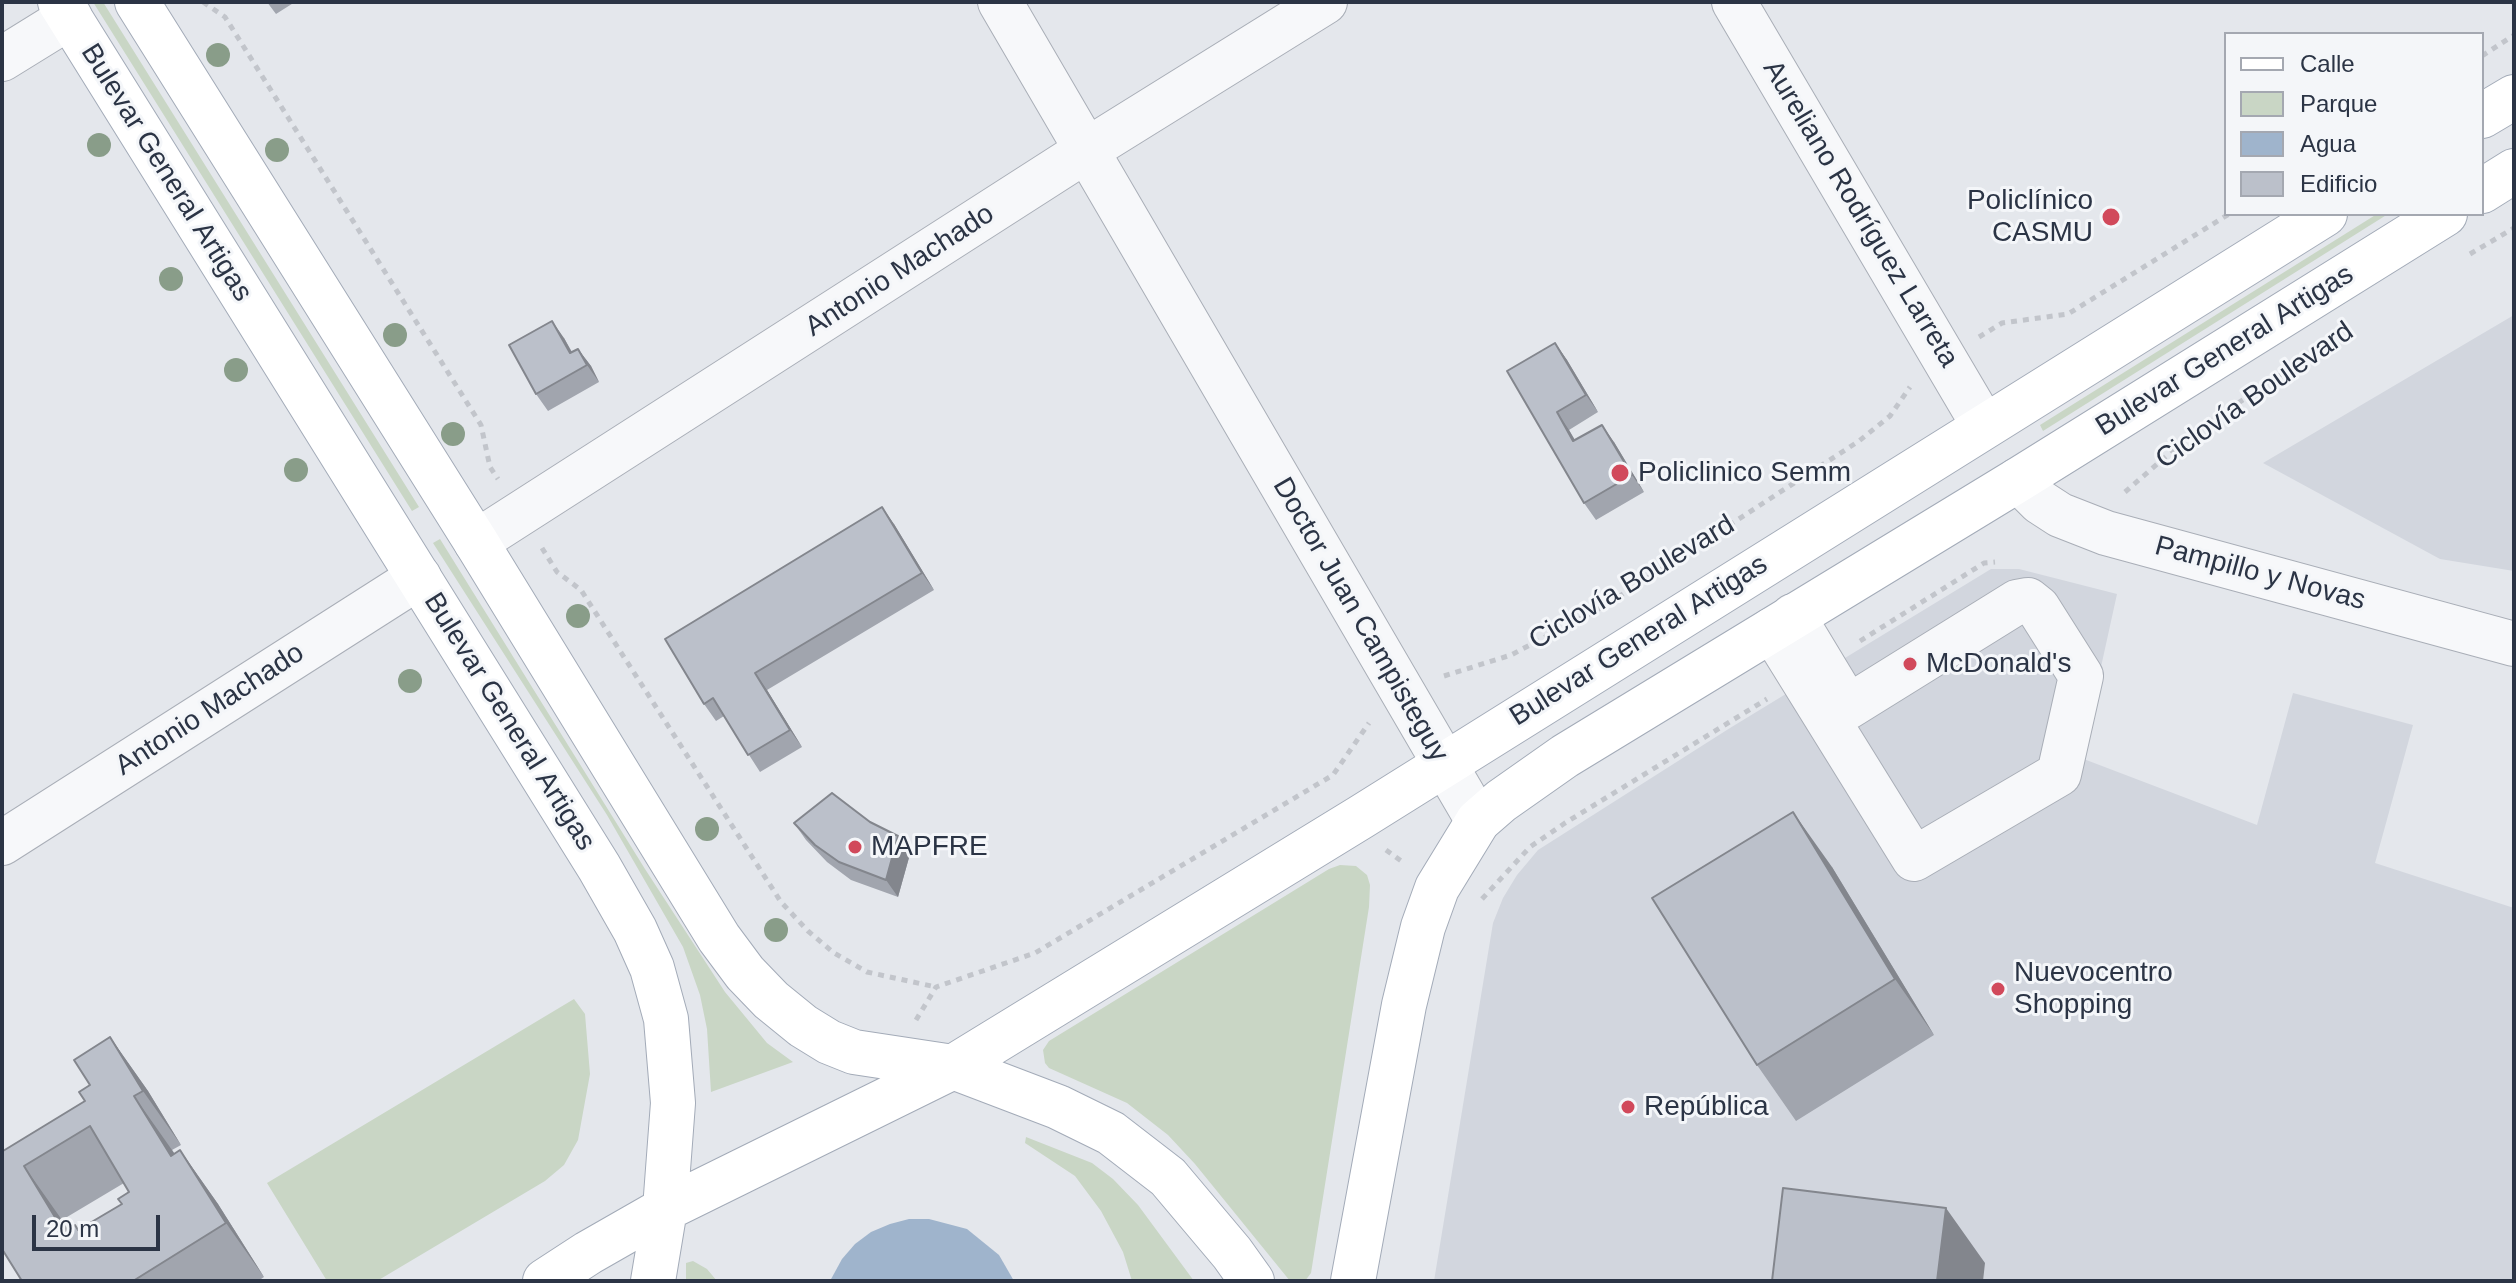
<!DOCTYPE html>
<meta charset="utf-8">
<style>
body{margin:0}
#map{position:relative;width:2516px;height:1283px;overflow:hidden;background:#e4e7ec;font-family:Arial,sans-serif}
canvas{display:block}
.frame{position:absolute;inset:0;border:4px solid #2b3445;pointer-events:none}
.legend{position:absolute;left:2224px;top:32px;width:260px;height:184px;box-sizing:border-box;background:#f4f6f9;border:2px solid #a4a8b1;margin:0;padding:10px 14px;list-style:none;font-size:24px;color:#2b3445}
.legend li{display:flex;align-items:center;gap:16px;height:40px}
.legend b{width:40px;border:2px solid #a4a8b1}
.scale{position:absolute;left:32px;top:1215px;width:128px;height:36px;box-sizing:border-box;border:4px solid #2b3445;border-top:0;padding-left:10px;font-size:24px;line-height:28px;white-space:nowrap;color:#2b3445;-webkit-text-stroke:6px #f4f6f9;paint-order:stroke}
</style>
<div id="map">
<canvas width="2516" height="1283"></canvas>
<div class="frame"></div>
<ul class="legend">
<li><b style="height:10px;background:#fff"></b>Calle</li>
<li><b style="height:22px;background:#c9d6c5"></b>Parque</li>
<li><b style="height:22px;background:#9fb4cc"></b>Agua</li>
<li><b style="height:22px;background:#bbc0ca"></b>Edificio</li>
</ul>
<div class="scale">20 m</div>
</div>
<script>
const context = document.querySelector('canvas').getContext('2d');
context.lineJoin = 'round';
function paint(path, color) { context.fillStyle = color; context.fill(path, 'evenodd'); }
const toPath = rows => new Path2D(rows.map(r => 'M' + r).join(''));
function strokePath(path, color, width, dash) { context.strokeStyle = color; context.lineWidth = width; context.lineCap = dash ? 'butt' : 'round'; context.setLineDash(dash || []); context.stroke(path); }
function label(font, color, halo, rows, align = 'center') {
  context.font = font + ' Arial,sans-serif'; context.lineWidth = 6; context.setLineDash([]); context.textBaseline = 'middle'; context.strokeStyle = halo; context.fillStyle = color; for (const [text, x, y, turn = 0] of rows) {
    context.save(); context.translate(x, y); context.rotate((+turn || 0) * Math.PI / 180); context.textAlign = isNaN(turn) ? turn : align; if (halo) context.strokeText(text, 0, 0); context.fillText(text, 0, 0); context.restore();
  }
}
const built = toPath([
 [2514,315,2514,571,2440,559,2263,463],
 [1991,569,2019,569,2117,594,2081,758,2257,825,2293,693,2413,725,2375,863,2514,908,2514,1281,1434,1281,1493,923,1503,898,1517,875,1538,850,1730,728]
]);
const green = toPath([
 [93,2,103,2,419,507,412,511],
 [2377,214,2388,214,2043,431,2040,425],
 [440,539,645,869,725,992,767,1043,793,1062,711,1092,707,1029,700,995,683,947,607,815,433,543],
 [1340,865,1356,866,1367,875,1370,885,1369,907,1311,1273,1305,1281,1290,1281,1195,1164,1168,1135,1127,1103,1049,1068,1045,1063,1043,1050,1049,1041,1329,869],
 [574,999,585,1014,590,1074,578,1140,564,1165,545,1181,377,1281,327,1281,267,1183],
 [1026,1137,1092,1163,1113,1179,1138,1205,1194,1281,1132,1281,1123,1252,1101,1211,1075,1176,1025,1143],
 [693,1261,707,1269,717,1281,686,1281,686,1263]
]);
const water = toPath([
 [909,1219,929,1219,967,1229,999,1255,1014,1281,830,1281,842,1259,855,1244,871,1232,890,1224]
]);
const path = toPath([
 [203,2,225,17,481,425,490,467,498,479],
 [2482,56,2514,35],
 [2470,254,2514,228],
 [1979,337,2002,323,2068,314,2229,214],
 [2125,492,2193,433,2339,336],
 [542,548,557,572,581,590,781,902,808,931,834,953,867,972,936,987],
 [1860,641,1984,563,1995,562],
 [1444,676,1511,655,1606,605,1859,441,1890,416,1910,387],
 [1386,850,1404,863],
 [1482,899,1530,847,1565,823,1767,699],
 [916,1020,936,987,1035,953,1333,775,1369,723]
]);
const minor = toPath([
 [1000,2,1478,821],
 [1734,2,1984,426],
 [2,59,70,17],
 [2018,480,2040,502,2060,515,2106,533,2514,644],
 [476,542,1087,150,1325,2],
 [1772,630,1914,859,2059,774,2081,676,2038,608,2028,600,2017,602,1848,707,1793,616],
 [2,843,419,577]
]);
const major = toPath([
 [60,2,599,867,635,930,652,968,666,1019,673,1103,665,1209,653,1281],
 [137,2,476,542,719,938,745,973,771,1000,803,1026,829,1042,854,1052,953,1067,1058,1107,1111,1133,1168,1177,1232,1253,1252,1281],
 [2482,116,2514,97],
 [2482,191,2514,171],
 [545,1281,588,1253,665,1209,953,1067,1361,817,2325,214],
 [1353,1281,1404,1005,1423,927,1437,888,1478,821,1501,801,1565,756,2018,480,2445,214]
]);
const trees = [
 [218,55],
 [99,145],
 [277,150],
 [171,279],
 [395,335],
 [236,370],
 [453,434],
 [296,470],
 [578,616],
 [410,681],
 [707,829],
 [776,930]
];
const wall = toPath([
 [267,2,295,2,276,14],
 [564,338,572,352,578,349,591,366,599,382,548,411,536,394],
 [1555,343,1567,360,1598,412,1569,430,1575,440,1614,442,1644,492,1596,520,1584,503,1507,371],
 [894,524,934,590,767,690,802,747,760,772,724,716,716,721,704,704],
 [794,823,910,854,898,897,851,880,827,862,806,840],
 [1832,867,1934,1035,1796,1121,1757,1065],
 [110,1037,148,1091,181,1145,172,1150,175,1154,180,1150,218,1204,264,1277,258,1281,22,1281,4,1151,85,1101],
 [124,1183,129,1192,122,1204,78,1230,68,1229,62,1220]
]);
const shadedWall = toPath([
 [552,321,564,338,582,371,570,353],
 [1555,343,1567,360,1598,412,1586,395],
 [578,349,591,366,599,382,587,365],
 [1557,412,1569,430,1585,458,1573,441],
 [1602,425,1614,442,1644,492,1632,475],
 [882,507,894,524,934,590,922,573],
 [755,673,767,690,802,747,790,730],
 [1793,812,1832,867,1934,1035,1895,979],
 [898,836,910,854,898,897,886,880],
 [110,1037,148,1091,181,1145,143,1091],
 [134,1096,172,1150,209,1210,171,1156],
 [180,1150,218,1204,264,1277,226,1223],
 [24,1166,62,1220,99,1281,64,1232],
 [1946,1208,1985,1263,1983,1281,1937,1281]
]);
const building = toPath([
 [552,321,570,353,578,349,587,365,536,394,509,345,552,321],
 [1555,343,1586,395,1557,412,1573,441,1602,425,1632,475,1584,503,1507,371,1555,343],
 [882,507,922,573,755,673,790,730,748,755,713,698,704,704,665,639,882,507],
 [832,793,870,822,898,836,886,880,839,862,815,845,794,823,832,793],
 [1793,812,1895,979,1757,1065,1652,898,1793,812],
 [110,1037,143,1091,134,1096,171,1156,180,1150,226,1223,133,1281,22,1281,2,1249,2,1148,3,1151,85,1101,79,1092,90,1085,74,1060,110,1037],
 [90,1126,129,1192,118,1199,122,1204,78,1230,75,1225,64,1232,24,1166,90,1126],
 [1783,1188,1946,1208,1937,1281,1772,1281,1783,1188]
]);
const markers = [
 [2111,217,10,"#d1495b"],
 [1620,473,10,"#d1495b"],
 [1910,664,8,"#d1495b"],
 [855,847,8,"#d1495b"],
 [1998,989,8,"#d1495b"],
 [1628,1107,8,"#d1495b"]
];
const streetNames = [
 ["Bulevar General Artigas",166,173,58],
 ["Aureliano Rodríguez Larreta",1860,214,59],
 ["Antonio Machado",900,271,-33],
 ["Bulevar General Artigas",2225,351,-32],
 ["Ciclovía Boulevard",2255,396,-35],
 ["Pampillo y Novas",2260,574,15],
 ["Ciclovía Boulevard",1632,583,-31],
 ["Doctor Juan Campisteguy",1360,620,60],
 ["Bulevar General Artigas",1639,641,-32],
 ["Antonio Machado",210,710,-33],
 ["Bulevar General Artigas",509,722,58]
];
const poiNames = [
 ["Policlínico",2093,201,"right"],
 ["CASMU",2093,233,"right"],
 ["Policlinico Semm",1638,473],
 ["McDonald's",1926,664],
 ["MAPFRE",871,847],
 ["Nuevocentro",2014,973],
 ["Shopping",2014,1005],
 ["República",1644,1107]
];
paint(built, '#d2d6de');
paint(green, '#c9d6c5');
paint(water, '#9fb4cc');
strokePath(minor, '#a9aeb7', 46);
strokePath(major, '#a3abb8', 46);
strokePath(path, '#c2c5cb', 5, [6, 6]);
strokePath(minor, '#f7f8fa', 44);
strokePath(major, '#fff', 44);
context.fillStyle = '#899d89';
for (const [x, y] of trees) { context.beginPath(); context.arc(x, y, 12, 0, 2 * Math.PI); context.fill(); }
paint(wall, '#a1a5ae');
paint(shadedWall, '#83868d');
paint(building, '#bbc0ca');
strokePath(building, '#83868d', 2);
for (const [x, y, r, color] of markers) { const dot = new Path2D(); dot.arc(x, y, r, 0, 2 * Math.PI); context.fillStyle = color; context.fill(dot); strokePath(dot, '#f4f6f9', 3); }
label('28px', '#2b3445', '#f4f6f9', streetNames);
label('28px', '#2b3445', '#f4f6f9', poiNames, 'left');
</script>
